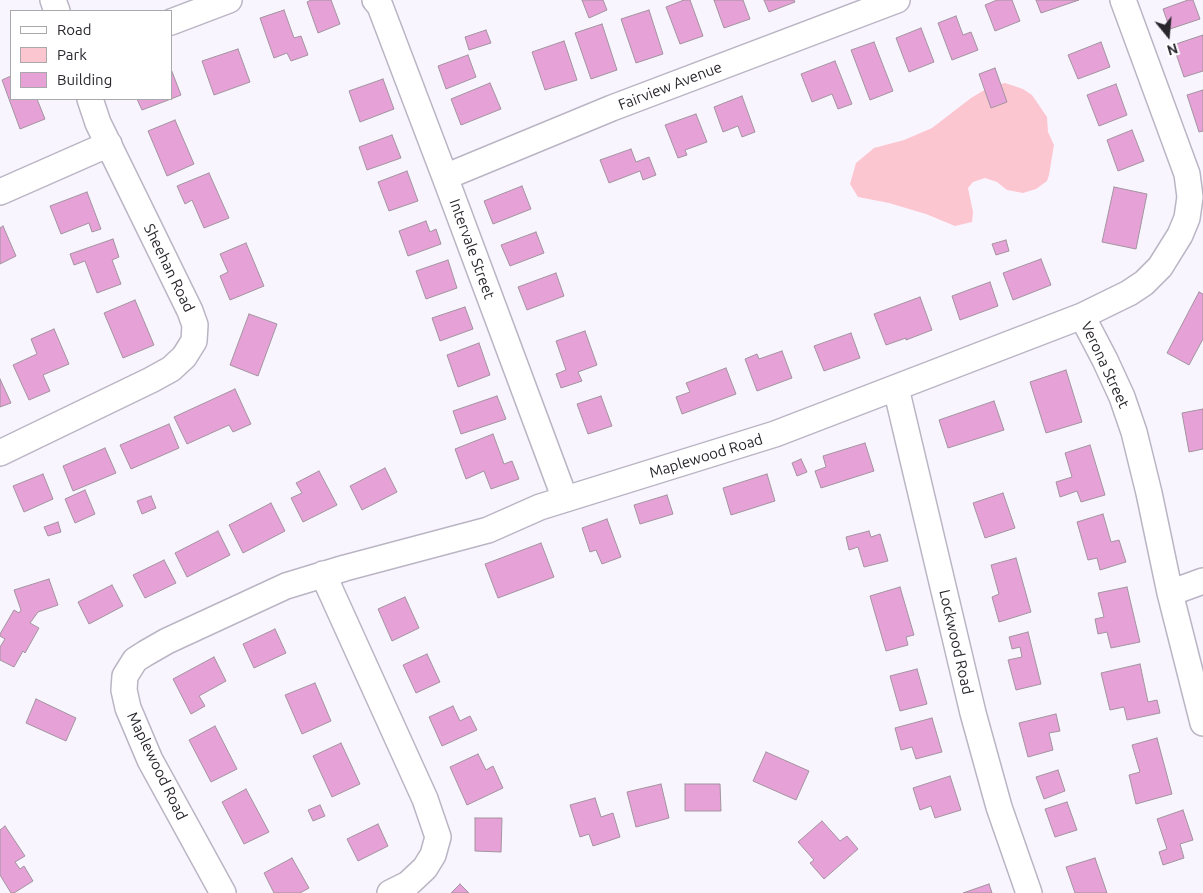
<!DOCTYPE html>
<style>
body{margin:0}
#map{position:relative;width:1203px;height:893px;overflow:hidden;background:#f9f5ff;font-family:Ubuntu,sans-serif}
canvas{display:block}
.legend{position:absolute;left:10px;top:10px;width:162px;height:90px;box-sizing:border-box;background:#fff;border:1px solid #a9a8ab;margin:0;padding:6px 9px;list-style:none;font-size:15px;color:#29262c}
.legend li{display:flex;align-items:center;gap:10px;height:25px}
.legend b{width:25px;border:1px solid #a9a8ab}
.north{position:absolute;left:1143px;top:10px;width:50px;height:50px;-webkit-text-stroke:4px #fff;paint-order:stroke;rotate:163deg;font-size:14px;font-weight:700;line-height:20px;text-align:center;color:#29262c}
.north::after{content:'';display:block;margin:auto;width:18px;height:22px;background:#29262c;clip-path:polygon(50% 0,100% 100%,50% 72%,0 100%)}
</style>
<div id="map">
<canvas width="1203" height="893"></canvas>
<ul class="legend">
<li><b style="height:6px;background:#fff"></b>Road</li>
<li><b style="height:14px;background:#fcc6d0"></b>Park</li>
<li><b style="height:14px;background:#e6a1d7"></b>Building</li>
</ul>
<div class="north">N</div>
</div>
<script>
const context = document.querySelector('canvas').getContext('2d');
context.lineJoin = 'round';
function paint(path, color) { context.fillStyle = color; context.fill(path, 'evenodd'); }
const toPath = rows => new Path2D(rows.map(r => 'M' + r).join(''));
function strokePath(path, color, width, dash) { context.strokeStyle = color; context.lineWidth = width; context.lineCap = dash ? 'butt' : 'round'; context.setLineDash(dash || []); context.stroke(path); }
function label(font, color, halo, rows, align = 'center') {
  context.font = font + ' Ubuntu,sans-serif'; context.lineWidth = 4; context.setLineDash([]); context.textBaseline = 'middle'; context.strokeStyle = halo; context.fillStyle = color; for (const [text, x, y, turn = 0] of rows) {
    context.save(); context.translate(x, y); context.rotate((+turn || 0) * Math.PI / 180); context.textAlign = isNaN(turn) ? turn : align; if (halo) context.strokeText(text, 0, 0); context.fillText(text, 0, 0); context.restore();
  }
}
const green = toPath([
 [1005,83,1023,89,1032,95,1047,117,1048,132,1054,145,1049,175,1047,181,1036,189,1023,193,1007,190,997,182,985,178,973,182,968,188,973,212,972,222,955,226,926,214,889,203,858,197,850,184,856,163,874,148,904,140,932,128,971,98,991,86]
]);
const building = toPath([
 [311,0,331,0,340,24,318,33,307,2,311,0],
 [582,0,603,0,607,10,589,18,582,0],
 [684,0,690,0,703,36,680,44,666,7,684,0],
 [714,0,743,0,750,19,724,28,714,0],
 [764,0,794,0,795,2,769,12,764,0],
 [997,0,1012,0,1020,21,995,31,985,5,997,0],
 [1036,0,1079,0,1041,13,1036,0],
 [1188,0,1193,0,1200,19,1170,29,1163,9,1188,0],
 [284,10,294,38,301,36,308,55,291,61,287,53,274,58,260,18,284,10],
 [649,10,663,54,636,63,621,19,649,10],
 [956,16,963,35,971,32,978,50,952,60,938,23,956,16],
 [602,24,617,70,591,79,575,33,602,24],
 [921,28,934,62,909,72,896,38,921,28],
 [486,30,491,43,469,50,465,37,486,30],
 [1203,35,1203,71,1184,77,1173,45,1203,35],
 [564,41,577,80,545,90,532,52,564,41],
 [874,42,893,91,870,100,851,50,874,42],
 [1101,42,1110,67,1078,79,1068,55,1101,42],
 [238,49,250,82,214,95,202,61,238,49],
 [468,55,476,77,446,89,438,66,468,55],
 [835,61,852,104,838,109,832,94,812,102,801,74,835,61],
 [995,68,1007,102,991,108,979,74,995,68],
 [171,69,181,95,171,99,171,69],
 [11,76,11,99,37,99,45,119,20,129,2,80,11,76],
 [383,79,394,109,360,122,349,91,383,79],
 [490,83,501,109,461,125,451,99,490,83],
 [1116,84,1127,115,1099,126,1087,95,1116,84],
 [1203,90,1203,131,1199,132,1187,95,1203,90],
 [742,96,755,132,742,137,738,126,723,132,714,107,742,96],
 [137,99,171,99,142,110,137,99],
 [696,114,707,142,685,150,687,155,678,158,665,125,696,114],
 [175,120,194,164,167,176,148,131,175,120],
 [1132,130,1144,161,1118,171,1107,140,1132,130],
 [392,135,401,158,367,170,359,147,392,135],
 [631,149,636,162,649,157,656,175,643,180,640,171,609,183,600,160,631,149],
 [407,171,418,201,389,211,378,182,407,171],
 [209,173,229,218,204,228,192,200,185,204,177,186,209,173],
 [522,186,531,209,493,224,484,201,522,186],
 [1114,187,1147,194,1136,249,1102,242,1114,187],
 [87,192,101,229,92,232,89,223,61,234,50,206,87,192],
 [426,221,430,232,436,229,441,244,408,256,399,231,426,221],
 [3,226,16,256,0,264,0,228,3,226],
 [536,232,544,253,510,266,501,245,536,232],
 [113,239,119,257,112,260,121,284,97,293,85,261,74,265,70,254,113,239],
 [1006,240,1009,251,996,255,992,244,1006,240],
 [246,243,264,286,230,300,220,276,228,272,220,254,246,243],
 [1041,259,1051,285,1013,300,1003,273,1041,259],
 [448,260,457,288,426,299,416,271,448,260],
 [556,273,564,296,527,310,518,287,556,273],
 [990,282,998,306,960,320,952,296,990,282],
 [1199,292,1203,294,1203,339,1189,365,1167,353,1199,292],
 [920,297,932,330,906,340,906,338,886,345,874,314,920,297],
 [135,300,154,345,123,358,104,313,135,300],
 [465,307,473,329,440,341,432,318,465,307],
 [249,314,277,324,258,376,230,365,249,314],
 [54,329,69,364,43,375,50,391,29,400,13,365,37,354,31,339,54,329],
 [585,331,597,365,578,372,582,381,561,388,556,374,566,370,556,341,585,331],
 [851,333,860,358,824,371,814,346,851,333],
 [479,343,490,375,458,387,447,355,479,343],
 [782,351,792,378,757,391,745,359,757,354,759,359,782,351],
 [726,368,736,394,682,414,676,397,690,392,686,383,726,368],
 [1066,370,1082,422,1046,433,1030,382,1066,370],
 [0,379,11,403,0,407,0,379],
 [235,389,251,424,233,432,229,425,187,444,174,417,235,389],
 [497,396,506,419,461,434,453,411,497,396],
 [601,396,612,426,588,434,577,404,601,396],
 [994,401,1004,430,948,448,939,420,994,401],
 [1203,409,1203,449,1189,452,1182,413,1203,409],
 [169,424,179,448,131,469,120,445,169,424],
 [493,434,504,464,512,461,519,479,491,489,484,471,466,479,455,449,493,434],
 [865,443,874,471,821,488,815,471,826,467,823,456,865,443],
 [1090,445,1105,495,1081,502,1077,491,1060,497,1056,482,1072,477,1065,453,1090,445],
 [105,448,116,473,73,491,63,466,105,448],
 [801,459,807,472,797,476,792,463,801,459],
 [385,468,397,492,362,510,350,486,385,468],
 [319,471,337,505,303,522,291,498,302,493,296,483,319,471],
 [43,474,53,499,24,512,13,486,43,474],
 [767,474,775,501,731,515,723,488,767,474],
 [85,490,95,514,75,523,65,499,85,490],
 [1003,493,1015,528,985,538,973,503,1003,493],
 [667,495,673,514,640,524,634,505,667,495],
 [151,496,156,508,142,514,137,501,151,496],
 [271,503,285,531,243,553,229,525,271,503],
 [1103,514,1111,542,1119,540,1126,562,1100,570,1097,558,1088,560,1077,522,1103,514],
 [607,519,621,557,602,564,596,550,590,552,582,528,607,519],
 [58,522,61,532,48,536,44,527,58,522],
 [218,531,230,555,187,577,175,553,218,531],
 [869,531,871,537,880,534,888,561,864,567,858,547,849,550,846,537,869,531],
 [541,543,554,577,498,598,485,564,541,543],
 [1016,558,1031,612,999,622,992,597,999,594,991,565,1016,558],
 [164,560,176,583,145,598,133,575,164,560],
 [49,579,58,605,38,612,30,623,39,628,25,653,23,651,14,667,0,660,0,647,5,639,0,636,0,634,14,610,19,613,21,610,14,590,49,579],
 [112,585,123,606,89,624,78,602,112,585],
 [900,587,914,635,906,637,908,645,886,651,870,596,900,587],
 [1127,587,1140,642,1111,648,1107,632,1098,634,1095,619,1104,617,1098,593,1127,587],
 [405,597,419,628,392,641,378,609,405,597],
 [275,629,286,653,254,668,243,644,275,629],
 [1028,632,1041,684,1016,690,1008,660,1022,657,1020,647,1012,649,1009,637,1028,632],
 [427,654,440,682,416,693,403,665,427,654],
 [214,657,226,681,199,696,205,706,191,714,173,679,214,657],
 [1140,664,1148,702,1157,700,1160,713,1127,720,1124,707,1110,710,1101,673,1140,664],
 [917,669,927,704,900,711,890,676,917,669],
 [315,683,331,721,302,734,285,695,315,683],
 [36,699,76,718,66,741,26,723,36,699],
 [453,706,460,721,470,716,477,730,442,746,429,717,453,706],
 [1056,714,1060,731,1049,733,1053,750,1028,757,1019,723,1056,714],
 [932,718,942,752,916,759,912,747,901,750,895,728,932,718],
 [215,726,237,769,211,782,189,740,215,726],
 [1157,738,1172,794,1136,804,1129,775,1140,772,1132,745,1157,738],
 [341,743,360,784,332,797,313,756,341,743],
 [766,752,809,771,796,800,753,781,766,752],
 [478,754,486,770,493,766,503,788,467,805,450,767,478,754],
 [1058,770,1065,791,1044,799,1036,777,1058,770],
 [950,776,961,810,935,818,931,806,920,810,913,788,950,776],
 [661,784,669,818,636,827,627,792,661,784],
 [685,784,720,784,721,811,685,811,685,784],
 [246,789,269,832,244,844,222,802,246,789],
 [595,798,601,817,613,813,620,837,593,846,589,834,580,837,570,805,595,798],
 [1067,802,1077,830,1055,837,1045,809,1067,802],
 [320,805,325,816,313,821,308,810,320,805],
 [1183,810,1193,840,1180,844,1184,858,1163,865,1159,852,1167,849,1157,819,1183,810],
 [475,818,502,818,501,852,475,851,475,818],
 [822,821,840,841,847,836,858,849,824,879,810,863,814,860,798,842,822,821],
 [378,824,388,846,358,861,347,839,378,824],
 [5,826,25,856,15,862,20,869,24,866,33,881,14,893,11,893,0,875,0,830,5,826],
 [292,858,309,888,300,893,274,893,264,873,292,858],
 [1095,858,1107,893,1075,893,1066,867,1095,858],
 [460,884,469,893,451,893,460,884],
 [989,884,992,893,963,893,989,884]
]);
const minor = toPath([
 [53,0,57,11],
 [375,0,380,6,445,177,565,499],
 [1123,0,1187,174,1190,197,1187,218,1180,235,1160,267,1144,283,1129,293,1082,316,1105,360,1122,397,1134,432,1149,493,1170,593,1203,723],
 [171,22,229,0],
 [445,177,612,108,897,0],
 [0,192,109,144],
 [896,388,973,713,999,807,1029,893],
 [0,453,151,380,171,369,184,357,194,341,195,325,190,311,98,123,90,99],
 [323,574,425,799,438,837,433,855,425,868,408,884,390,893],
 [1170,593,1203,581],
 [223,893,150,760,128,708,124,690,125,676,135,660,146,653,167,641,286,586,345,568,488,530,540,507,775,434,1082,316]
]);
const streetNames = [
 ["Fairview Avenue",670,86,-21],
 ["Intervale Street",472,249,70],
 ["Sheehan Road",169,268,64],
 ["Verona Street",1105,365,65],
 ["Maplewood Road",706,456,-17],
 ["Lockwood Road",956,642,77],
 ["Maplewood Road",157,766,64]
];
paint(green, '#fcc6d0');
paint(building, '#e6a1d7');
strokePath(building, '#a2949f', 1);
strokePath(minor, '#bab5c4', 28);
strokePath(minor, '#fff', 25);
label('15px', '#29262c', '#fff', streetNames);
</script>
